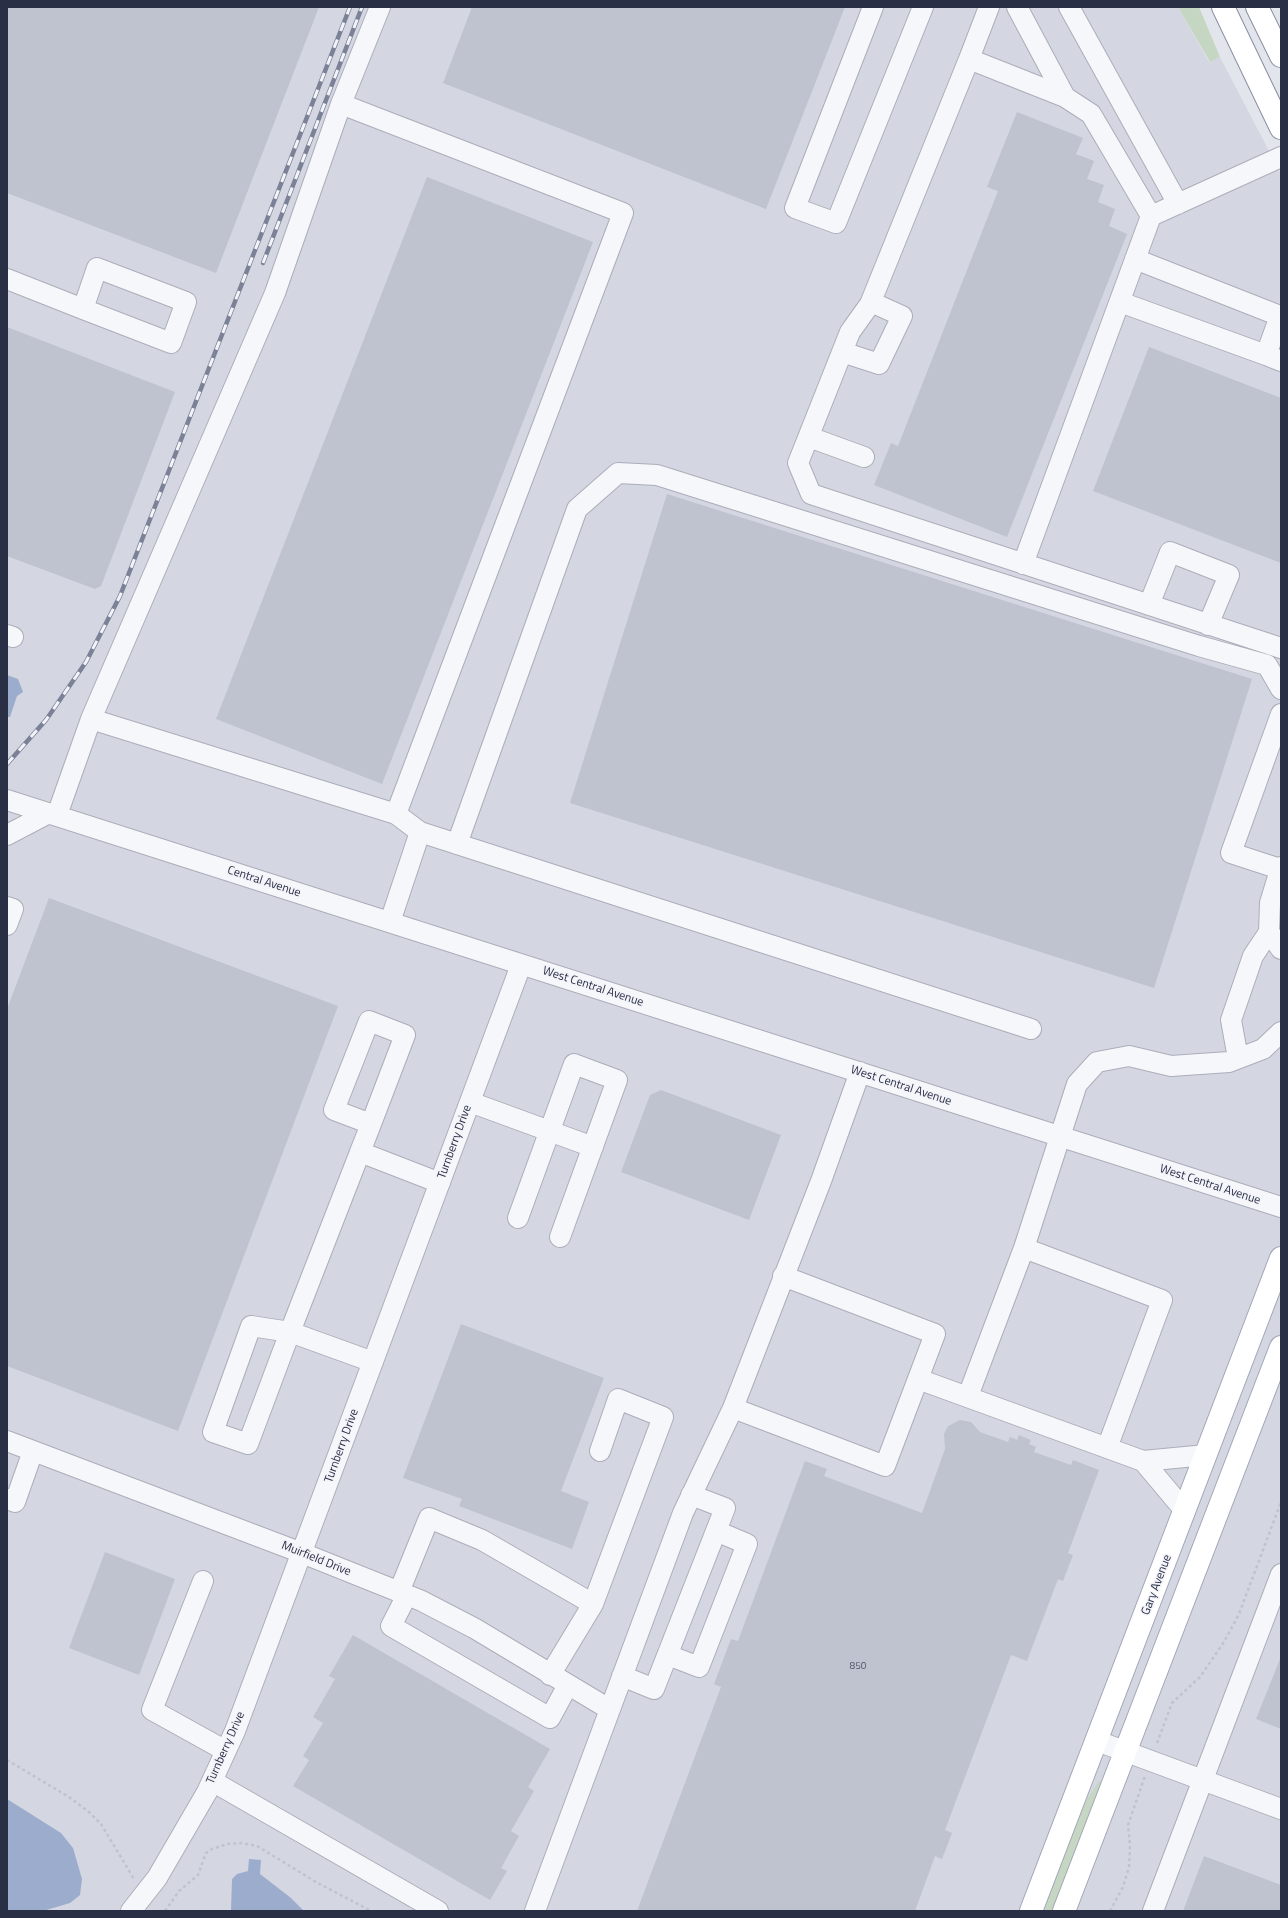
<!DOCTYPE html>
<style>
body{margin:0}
#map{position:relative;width:1288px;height:1918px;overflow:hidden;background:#e3e5ec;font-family:"Titillium Web",sans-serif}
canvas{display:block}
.frame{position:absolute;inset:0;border:8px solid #292f45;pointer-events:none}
</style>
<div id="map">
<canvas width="1288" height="1918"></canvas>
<div class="frame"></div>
</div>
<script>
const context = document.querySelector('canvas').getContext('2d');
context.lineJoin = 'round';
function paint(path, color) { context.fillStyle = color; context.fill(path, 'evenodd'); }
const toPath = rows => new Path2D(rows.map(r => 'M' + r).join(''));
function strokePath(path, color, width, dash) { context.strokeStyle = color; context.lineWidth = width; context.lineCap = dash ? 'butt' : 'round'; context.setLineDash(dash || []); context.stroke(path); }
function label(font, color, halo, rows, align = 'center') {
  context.font = font + ' "Titillium Web",sans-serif'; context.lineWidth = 3; context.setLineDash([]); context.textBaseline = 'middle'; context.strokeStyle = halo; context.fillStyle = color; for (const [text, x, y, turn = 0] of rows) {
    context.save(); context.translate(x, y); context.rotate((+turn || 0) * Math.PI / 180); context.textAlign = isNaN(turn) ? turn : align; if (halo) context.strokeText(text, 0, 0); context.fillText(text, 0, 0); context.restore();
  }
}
const built = toPath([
 [7,7,1178,7,1209,62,1220,57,1281,174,1281,1911,7,1911]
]);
const green = toPath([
 [1178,7,1199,7,1220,57,1210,62],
 [1099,1781,1102,1782,1053,1911,1043,1911,1084,1804]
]);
const water = toPath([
 [7,675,18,679,23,692,17,696,10,717,7,717],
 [7,1799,61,1833,73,1848,82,1879,80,1895,70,1903,43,1911,7,1911],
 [249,1859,261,1860,260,1874,291,1898,304,1911,231,1911,232,1879,237,1874,248,1871]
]);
const building = toPath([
 [7,7,319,7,216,273,7,193],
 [472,7,845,7,766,209,443,83],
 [1017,112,1083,138,1076,154,1094,161,1087,179,1104,185,1098,202,1115,209,1109,226,1127,234,1007,537,874,485,891,443,898,446,998,191,987,187],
 [427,177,593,242,382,784,216,719],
 [7,327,175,392,101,586,95,589,7,556],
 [1149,347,1281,398,1281,563,1093,491],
 [667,494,1252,679,1154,988,570,803],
 [49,898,338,1006,178,1431,7,1366,7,1009],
 [661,1090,781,1135,749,1220,621,1172,650,1095],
 [461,1324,604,1378,561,1491,589,1502,572,1549,459,1506,462,1499,403,1478],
 [960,1420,971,1422,980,1432,1008,1442,1010,1437,1017,1440,1019,1435,1031,1440,1029,1444,1036,1447,1034,1452,1071,1465,1073,1460,1099,1470,1068,1553,1073,1555,1063,1581,1058,1579,1027,1661,1011,1655,945,1830,952,1833,942,1859,935,1856,915,1911,637,1911,721,1687,714,1684,731,1639,738,1641,805,1461,827,1469,824,1476,922,1513,945,1449,944,1434,948,1426],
 [105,1552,175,1579,139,1675,69,1648],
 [353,1635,550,1749,528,1787,534,1791,511,1831,519,1836,501,1868,507,1871,490,1900,293,1786,309,1760,303,1756,323,1723,313,1717,335,1679,329,1676],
 [1280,1659,1281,1659,1281,1729,1256,1719],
 [1204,1856,1281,1885,1281,1911,1183,1911]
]);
const path = toPath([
 [1157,1743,1172,1703,1200,1677,1224,1642,1239,1614,1281,1502],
 [7,1760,69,1797,89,1812,101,1824,134,1879],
 [165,1911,179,1891,198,1875,206,1853,212,1849,227,1844,242,1843,257,1846,316,1882,371,1911],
 [1110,1911,1123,1887,1129,1867,1130,1845,1128,1825,1145,1776]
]);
const minor = toPath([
 [873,7,795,208,836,223,923,7],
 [1017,7,1065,97],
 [1069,7,1178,204],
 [969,59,989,7],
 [341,104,380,7],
 [1281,157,1151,216,1091,114,1065,97,969,59,870,304,850,332,798,463,811,494,1281,648],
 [7,279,83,309,171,343,186,302,97,268,83,309],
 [1120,302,1266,355,1280,316,1135,259],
 [842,352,879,364,902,316,871,302],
 [1266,355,1281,361],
 [809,437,864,457],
 [1023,564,1151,216],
 [1149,605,1170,552,1229,575,1208,625],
 [7,635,13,637],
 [91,719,275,293,341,104,623,213,396,814],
 [7,800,1281,1207],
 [57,815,91,719,396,814,420,832,390,922],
 [420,832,1031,1029],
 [7,835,49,813],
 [457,844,577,509,618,473,657,475,1199,646,1267,665,1281,689],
 [1281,867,1270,903,1269,932,1281,949],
 [1280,869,1231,853,1281,714],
 [7,907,13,909,7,925],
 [1238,1058,1231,1020,1253,956,1269,932],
 [470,1102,593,1147],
 [371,1124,334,1110,369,1021,405,1035,371,1124,360,1152,440,1183],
 [360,1152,290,1332,373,1362],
 [518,1218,574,1064,617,1080,560,1237],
 [1024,1248,1077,1084,1097,1062,1129,1056,1171,1066,1229,1062,1263,1049,1281,1032],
 [251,1326,290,1332,248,1444,213,1432,251,1326],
 [918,1379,1143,1461,1206,1455],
 [968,1396,1024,1248,1162,1300,1107,1448],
 [733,1408,885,1466,935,1334,783,1276],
 [7,1441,302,1553,422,1601,474,1628,609,1709],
 [1143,1461,1185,1511],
 [7,1499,15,1502,33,1451],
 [203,1581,152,1710,226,1751],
 [399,1592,429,1518,482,1540,593,1604,550,1675],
 [407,1595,391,1626,550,1718,568,1685],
 [593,1604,663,1417,618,1399,600,1451],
 [668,1655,699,1667,747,1544,716,1531],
 [622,1676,654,1689,725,1508,691,1495],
 [1097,1741,1281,1809],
 [212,1781,438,1911],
 [131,1911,157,1878,207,1792,235,1731,521,965],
 [535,1911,683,1513,733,1408,821,1181,860,1072],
 [1153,1911,1281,1574]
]);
const major = toPath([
 [1031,1911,1281,1258],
 [1064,1911,1281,1347]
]);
const highway = toPath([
 [1223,7,1281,128],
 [1257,7,1281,56]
]);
const rail = toPath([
 [263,263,362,7],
 [7,764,46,720,86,662,120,596,350,7]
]);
const numberNames = [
 ["850",858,1667]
];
const streetNames = [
 ["Central Avenue",264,882,18],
 ["West Central Avenue",593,987,18],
 ["West Central Avenue",901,1086,18],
 ["Turnberry Drive",455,1142,-70],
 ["West Central Avenue",1210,1185,18],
 ["Turnberry Drive",342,1446,-70],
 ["Muirfield Drive",316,1559,22],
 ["Gary Avenue",1157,1585,-69],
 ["Turnberry Drive",226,1748,-66]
];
paint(built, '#d4d7e1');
paint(green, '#c5d6c3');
paint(water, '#9caccd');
paint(building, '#bfc3cf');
strokePath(minor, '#abaeba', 22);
strokePath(major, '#a1a7b8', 24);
strokePath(highway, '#898fa3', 24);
strokePath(path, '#c1c3cb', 2.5, [3, 3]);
strokePath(minor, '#f6f7fa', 20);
strokePath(major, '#fff', 22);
strokePath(highway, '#fff', 22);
strokePath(rail, '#7b8196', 4.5);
strokePath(rail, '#f3f4f9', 3, [9]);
label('10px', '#4e5468', null, numberNames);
label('12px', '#292f45', '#f3f4f9', streetNames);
</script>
